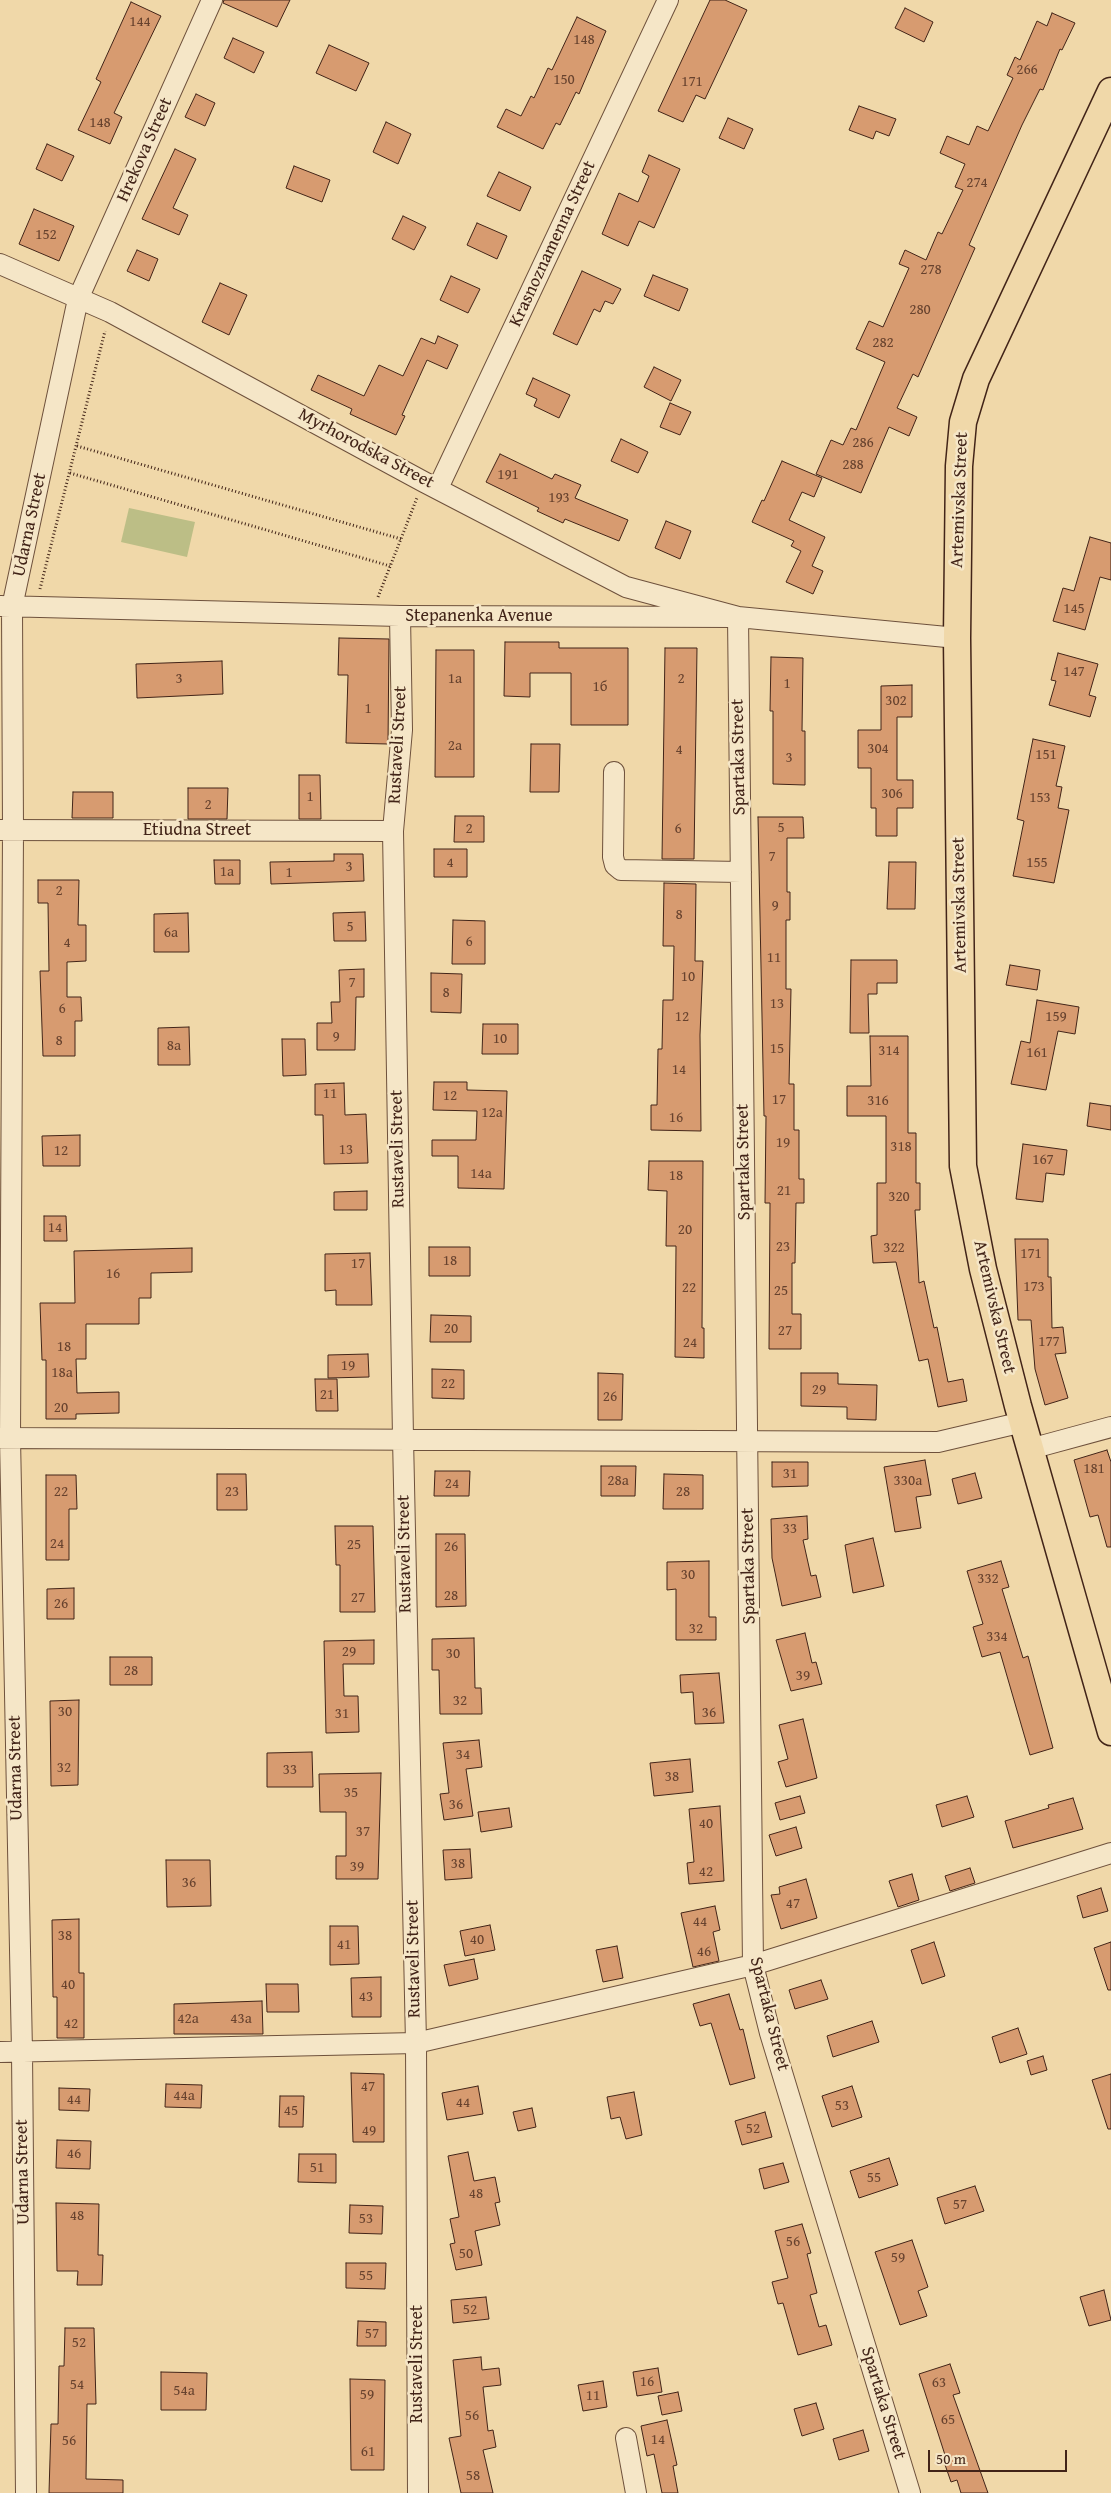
<!DOCTYPE html>
<meta charset="utf-8">
<style>
body{margin:0}
#map{position:relative;width:1111px;height:2493px;overflow:hidden;background:#f0d8a9;font-family:"Gentium Book Plus",serif}
canvas{display:block}
.scale{position:absolute;left:928px;top:2450px;width:139px;height:22px;box-sizing:border-box;border:2px solid #422418;border-top:0;padding-left:6px;font-size:15px;line-height:18px;white-space:nowrap;color:#422418;-webkit-text-stroke:4px #f5e6c7;paint-order:stroke}
</style>
<div id="map">
<canvas width="1111" height="2493"></canvas>
<div class="scale">50 m</div>
</div>
<script>
const context = document.querySelector('canvas').getContext('2d');
context.lineJoin = 'round';
function paint(path, color) { context.fillStyle = color; context.fill(path, 'evenodd'); }
const toPath = rows => new Path2D(rows.map(r => 'M' + r).join(''));
function strokePath(path, color, width, dash) { context.strokeStyle = color; context.lineWidth = width; context.lineCap = dash ? 'butt' : 'round'; context.setLineDash(dash || []); context.stroke(path); }
function label(font, color, halo, rows, align = 'center') {
  context.font = font + ' "Gentium Book Plus",serif'; context.lineWidth = 5; context.setLineDash([]); context.textBaseline = 'middle'; context.strokeStyle = halo; context.fillStyle = color; for (const [text, x, y, turn = 0] of rows) {
    context.save(); context.translate(x, y); context.rotate((+turn || 0) * Math.PI / 180); context.textAlign = isNaN(turn) ? turn : align; if (halo) context.strokeText(text, 0, 0); context.fillText(text, 0, 0); context.restore();
  }
}
const green = toPath([
 [129,508,195,522,187,557,121,542]
]);
const building = toPath([
 [224,0,290,0,277,27,223,3,224,0],
 [710,0,725,0,747,10,705,99,696,95,683,122,658,111,710,0],
 [131,2,161,16,114,113,122,117,110,144,78,130,101,82,96,79,131,2],
 [905,8,933,22,924,42,895,28,905,8],
 [1052,13,1075,23,1062,50,1060,49,1043,90,1040,89,1022,125,969,245,975,248,918,377,913,374,897,408,917,417,909,436,889,427,861,493,816,474,831,440,843,445,851,428,856,430,885,362,856,349,869,321,883,327,909,268,899,264,905,250,926,260,938,232,942,234,963,190,955,187,965,164,940,153,947,136,969,145,977,126,988,131,1013,78,1007,75,1015,57,1020,60,1037,21,1047,26,1052,13],
 [577,17,606,31,579,94,576,92,560,125,556,123,543,149,497,127,506,109,521,116,531,96,534,98,548,68,552,70,577,17],
 [233,38,264,52,254,73,224,58,233,38],
 [329,45,369,63,356,91,316,73,329,45],
 [196,94,215,103,205,126,185,117,196,94],
 [859,106,896,119,889,136,876,131,873,139,849,130,859,106],
 [728,118,753,129,744,149,719,138,728,118],
 [386,122,411,134,398,164,373,152,386,122],
 [47,144,74,156,62,181,36,169,47,144],
 [175,149,196,159,173,208,188,215,179,235,142,219,175,149],
 [649,155,680,169,654,228,639,221,628,246,602,234,619,193,638,202,649,176,642,172,649,155],
 [294,166,330,180,322,202,286,188,294,166],
 [499,172,531,187,520,211,487,196,499,172],
 [34,209,74,226,59,261,19,244,34,209],
 [403,216,426,227,414,250,392,239,403,216],
 [477,223,507,236,497,259,467,245,477,223],
 [137,250,158,259,149,281,127,271,137,250],
 [582,271,621,289,613,304,605,301,600,312,594,309,577,345,553,334,582,271],
 [653,275,688,289,679,311,644,296,653,275],
 [451,276,480,289,468,313,440,300,451,276],
 [220,283,247,295,229,335,202,322,220,283],
 [438,336,458,345,447,369,427,360,402,415,405,416,396,435,350,414,352,409,311,390,318,375,364,396,379,365,403,376,421,338,435,344,438,336],
 [654,367,681,380,671,401,644,387,654,367],
 [533,378,570,395,559,418,534,406,537,399,526,394,533,378],
 [670,403,691,412,680,435,660,427,670,403],
 [621,439,648,452,638,473,611,461,621,439],
 [500,454,552,479,555,474,581,485,575,498,628,520,619,541,565,519,563,523,537,511,539,508,486,482,500,454],
 [782,461,822,478,814,497,802,492,789,520,825,537,812,566,823,571,813,594,786,582,801,551,791,546,794,541,752,522,762,500,764,501,782,461],
 [666,521,691,531,680,559,655,548,666,521],
 [1090,537,1111,543,1111,580,1100,577,1085,630,1053,621,1063,588,1074,591,1090,537],
 [339,638,389,639,388,744,346,743,348,675,338,675,339,638],
 [505,642,559,642,559,648,628,648,628,725,571,725,571,673,530,673,530,697,504,696,505,642],
 [665,648,697,648,694,859,662,859,665,648],
 [436,650,474,650,474,777,435,777,436,650],
 [1058,653,1098,664,1089,695,1096,697,1090,717,1049,705,1056,681,1051,680,1058,653],
 [771,657,803,658,802,731,805,731,805,785,773,784,773,711,770,711,771,657],
 [222,661,223,694,137,698,136,664,222,661],
 [912,685,912,717,897,717,897,780,913,780,913,808,897,808,897,836,876,836,876,808,871,808,871,768,858,768,858,730,881,730,881,686,912,685],
 [1033,739,1065,746,1056,786,1062,787,1058,808,1069,810,1054,883,1013,876,1024,821,1017,819,1033,739],
 [531,744,560,744,559,792,530,792,531,744],
 [299,775,320,775,321,819,299,819,299,775],
 [188,788,228,788,227,819,188,819,188,788],
 [73,792,113,792,113,818,72,818,73,792],
 [455,816,484,816,484,842,454,842,455,816],
 [758,817,803,817,804,838,787,838,787,892,790,892,790,920,786,920,786,989,791,989,789,1084,794,1084,794,1130,799,1130,799,1179,804,1179,804,1203,796,1203,795,1263,792,1263,792,1314,801,1314,801,1349,769,1349,770,1203,765,1203,766,1116,764,1116,758,817],
 [434,849,467,849,467,877,434,877,434,849],
 [334,854,363,854,364,881,271,884,270,862,334,861,334,854],
 [214,860,240,860,240,884,215,884,214,860],
 [889,862,916,862,915,909,887,909,889,862],
 [38,880,79,880,78,925,86,925,86,961,67,962,67,997,81,997,82,1021,75,1021,75,1056,43,1056,40,971,49,971,48,903,38,903,38,880],
 [664,883,696,884,695,961,703,961,700,1035,701,1131,651,1130,651,1105,657,1105,658,1049,662,1049,663,1000,673,1000,674,946,663,946,664,883],
 [365,912,366,941,334,941,333,913,365,912],
 [188,913,189,952,154,952,154,914,188,913],
 [453,920,485,921,485,964,452,964,453,920],
 [851,960,897,960,897,983,877,983,877,994,868,994,869,1033,850,1033,851,960],
 [1010,965,1040,970,1037,990,1006,985,1010,965],
 [364,969,364,997,356,997,355,1050,317,1050,317,1023,332,1023,331,1002,340,1002,339,970,364,969],
 [431,973,462,974,461,1013,431,1012,431,973],
 [1037,1000,1079,1007,1075,1034,1058,1031,1046,1090,1011,1084,1021,1041,1030,1043,1037,1000],
 [483,1024,518,1024,518,1054,482,1054,483,1024],
 [189,1027,190,1065,158,1065,158,1028,189,1027],
 [870,1036,908,1036,908,1133,916,1133,916,1183,920,1183,920,1210,915,1210,919,1283,924,1281,934,1328,937,1327,948,1382,963,1379,967,1401,938,1407,928,1359,919,1361,896,1262,873,1263,871,1236,877,1235,877,1183,886,1183,886,1116,847,1116,847,1086,871,1086,870,1036],
 [282,1039,305,1039,306,1075,283,1076,282,1039],
 [434,1082,467,1082,467,1090,507,1091,504,1189,458,1188,458,1156,432,1156,432,1140,476,1140,477,1111,433,1110,434,1082],
 [344,1083,345,1115,366,1114,368,1163,324,1164,323,1115,315,1115,315,1084,344,1083],
 [1090,1103,1111,1106,1111,1130,1087,1126,1090,1103],
 [80,1135,80,1166,43,1166,42,1136,80,1135],
 [1023,1144,1067,1150,1064,1175,1046,1173,1043,1202,1016,1199,1023,1144],
 [649,1161,703,1161,702,1328,704,1328,704,1358,675,1357,676,1246,666,1246,667,1191,648,1190,649,1161],
 [367,1191,367,1210,334,1210,334,1192,367,1191],
 [44,1216,66,1216,67,1241,44,1241,44,1216],
 [1015,1239,1048,1239,1048,1277,1051,1277,1052,1328,1063,1327,1066,1353,1055,1354,1068,1398,1045,1405,1035,1369,1031,1320,1018,1320,1015,1239],
 [429,1247,470,1247,470,1276,429,1276,429,1247],
 [192,1248,192,1272,151,1273,151,1298,139,1298,139,1324,86,1324,86,1359,76,1359,77,1393,119,1392,119,1413,76,1414,76,1419,46,1419,46,1360,42,1360,40,1303,75,1303,74,1251,192,1248],
 [370,1253,372,1305,336,1305,336,1290,325,1291,325,1254,370,1253],
 [431,1315,471,1316,471,1342,430,1342,431,1315],
 [368,1354,369,1377,328,1378,328,1355,368,1354],
 [432,1369,464,1370,464,1399,432,1398,432,1369],
 [598,1373,623,1374,622,1420,598,1420,598,1373],
 [801,1373,838,1373,838,1384,877,1385,876,1420,847,1419,847,1407,801,1406,801,1373],
 [315,1379,337,1379,338,1411,316,1411,315,1379],
 [1107,1450,1111,1462,1111,1547,1107,1547,1098,1515,1090,1517,1074,1460,1107,1450],
 [925,1460,931,1495,916,1497,921,1528,895,1532,884,1467,925,1460],
 [772,1462,808,1462,808,1486,772,1487,772,1462],
 [601,1466,636,1466,635,1496,601,1496,601,1466],
 [435,1471,470,1471,469,1496,434,1496,435,1471],
 [975,1473,982,1498,958,1504,952,1479,975,1473],
 [217,1474,246,1474,247,1510,217,1510,217,1474],
 [664,1474,703,1475,703,1509,663,1509,664,1474],
 [46,1475,76,1475,77,1509,69,1509,69,1560,46,1560,46,1475],
 [807,1516,808,1539,803,1540,811,1576,816,1575,821,1597,782,1606,772,1558,771,1519,807,1516],
 [335,1526,373,1526,375,1612,340,1612,340,1565,336,1565,335,1526],
 [436,1534,465,1534,466,1606,436,1607,436,1534],
 [873,1538,884,1586,853,1593,845,1545,873,1538],
 [709,1561,709,1617,716,1617,716,1640,676,1640,676,1589,667,1590,667,1562,709,1561],
 [1001,1561,1009,1587,1002,1589,1023,1658,1028,1656,1053,1748,1030,1755,1000,1652,982,1657,973,1627,983,1624,967,1571,1001,1561],
 [74,1588,74,1619,47,1619,47,1589,74,1588],
 [805,1633,812,1663,816,1662,822,1684,791,1691,776,1640,805,1633],
 [474,1638,475,1688,481,1688,482,1714,440,1714,439,1670,432,1670,432,1639,474,1638],
 [374,1640,374,1664,343,1664,344,1696,358,1696,359,1732,326,1733,324,1641,374,1640],
 [110,1657,152,1657,152,1685,110,1685,110,1657],
 [719,1673,724,1723,695,1724,693,1692,681,1693,680,1675,719,1673],
 [79,1700,78,1785,51,1786,50,1701,79,1700],
 [803,1719,817,1778,786,1787,778,1762,788,1759,779,1725,803,1719],
 [479,1740,482,1767,466,1769,473,1816,444,1820,440,1794,449,1793,443,1743,479,1740],
 [312,1752,313,1787,267,1787,267,1753,312,1752],
 [690,1759,693,1792,654,1796,650,1763,690,1759],
 [381,1773,378,1879,336,1879,336,1856,346,1856,346,1812,320,1812,319,1774,381,1773],
 [800,1796,805,1813,780,1820,775,1803,800,1796],
 [967,1796,974,1817,942,1827,936,1805,967,1796],
 [1073,1798,1083,1829,1013,1848,1005,1821,1049,1808,1048,1805,1073,1798],
 [720,1806,724,1881,689,1884,687,1863,694,1862,689,1809,720,1806],
 [509,1808,512,1827,481,1832,478,1812,509,1808],
 [796,1827,802,1848,776,1856,769,1835,796,1827],
 [470,1849,472,1878,445,1880,443,1850,470,1849],
 [166,1860,210,1860,211,1906,167,1907,166,1860],
 [970,1868,975,1883,950,1891,945,1876,970,1868],
 [912,1874,919,1900,898,1907,889,1881,912,1874],
 [806,1879,817,1918,781,1929,771,1895,780,1894,779,1887,806,1879],
 [1101,1888,1108,1911,1083,1918,1077,1896,1101,1888],
 [715,1906,720,1930,713,1932,719,1961,693,1967,681,1913,715,1906],
 [79,1919,79,1973,84,1973,84,2038,57,2038,57,1997,53,1997,52,1920,79,1919],
 [490,1925,495,1950,465,1956,460,1931,490,1925],
 [330,1926,358,1926,359,1964,330,1965,330,1926],
 [934,1942,945,1976,922,1984,911,1950,934,1942],
 [1111,1942,1111,1990,1108,1990,1094,1948,1111,1942],
 [617,1946,623,1978,603,1982,596,1950,617,1946],
 [474,1959,478,1979,449,1986,444,1965,474,1959],
 [381,1977,381,2017,352,2017,351,1978,381,1977],
 [821,1980,828,1999,795,2009,789,1990,821,1980],
 [266,1984,298,1984,299,2012,267,2012,266,1984],
 [729,1994,740,2030,743,2029,755,2078,730,2085,711,2023,700,2026,693,2004,729,1994],
 [262,2001,263,2034,174,2034,174,2004,262,2001],
 [872,2021,879,2042,833,2057,827,2036,872,2021],
 [1018,2028,1027,2054,1000,2063,992,2037,1018,2028],
 [1043,2056,1047,2070,1031,2075,1027,2061,1043,2056],
 [351,2073,384,2074,384,2142,353,2142,351,2073],
 [1111,2074,1111,2129,1108,2129,1092,2080,1111,2074],
 [166,2084,202,2085,201,2108,165,2107,166,2084],
 [478,2086,483,2114,447,2120,442,2093,478,2086],
 [852,2086,862,2117,832,2127,822,2096,852,2086],
 [59,2088,90,2089,89,2111,59,2110,59,2088],
 [634,2092,642,2135,626,2139,620,2117,611,2119,607,2097,634,2092],
 [280,2096,304,2096,303,2127,279,2127,280,2096],
 [532,2108,536,2127,518,2131,513,2112,532,2108],
 [765,2112,772,2137,742,2145,735,2121,765,2112],
 [57,2140,91,2141,90,2169,56,2168,57,2140],
 [468,2152,474,2181,495,2177,500,2202,495,2203,500,2225,475,2231,482,2265,456,2270,450,2244,455,2243,450,2219,459,2217,448,2156,468,2152],
 [299,2154,336,2154,336,2183,298,2182,299,2154],
 [889,2158,898,2185,859,2198,850,2171,889,2158],
 [783,2163,789,2182,764,2189,759,2169,783,2163],
 [975,2186,984,2211,945,2224,937,2198,975,2186],
 [56,2203,99,2204,98,2255,103,2255,102,2285,77,2285,78,2271,57,2271,56,2203],
 [350,2205,383,2206,382,2234,349,2233,350,2205],
 [802,2224,811,2253,807,2254,817,2293,810,2295,819,2327,826,2325,832,2345,798,2355,783,2303,778,2304,772,2282,788,2278,775,2231,802,2224],
 [912,2240,928,2287,918,2291,927,2316,900,2325,875,2252,912,2240],
 [346,2263,386,2263,385,2289,346,2288,346,2263],
 [1104,2290,1111,2320,1089,2326,1080,2297,1104,2290],
 [486,2297,489,2319,453,2323,451,2300,486,2297],
 [358,2321,386,2322,386,2346,357,2346,358,2321],
 [65,2328,94,2328,96,2404,87,2404,86,2479,123,2480,123,2493,49,2493,51,2424,58,2424,59,2366,64,2366,65,2328],
 [481,2357,482,2370,499,2368,501,2385,483,2387,488,2431,493,2430,496,2447,483,2450,493,2493,461,2493,449,2438,461,2436,453,2360,481,2357],
 [950,2364,960,2393,953,2395,988,2493,961,2493,957,2480,951,2482,942,2456,945,2455,919,2374,950,2364],
 [658,2368,662,2392,637,2396,633,2372,658,2368],
 [161,2372,207,2373,206,2410,161,2410,161,2372],
 [350,2379,385,2380,384,2470,351,2470,350,2379],
 [603,2381,607,2407,583,2411,578,2385,603,2381],
 [678,2392,682,2411,662,2415,658,2396,678,2392],
 [816,2403,824,2429,802,2436,794,2409,816,2403],
 [667,2420,677,2465,673,2466,678,2493,662,2493,654,2454,647,2456,641,2426,667,2420],
 [863,2430,869,2451,839,2460,833,2439,863,2430]
]);
const path = toPath([
 [77,446,401,539],
 [70,473,390,566],
 [40,589,105,331],
 [378,597,417,498]
]);
const minor = toPath([
 [0,264,110,312,424,482,626,587,738,617,753,1965,770,2033,910,2493],
 [438,488,668,0],
 [0,606,400,616,738,617,957,638],
 [400,616,402,730,393,831,403,1438,416,2043,418,2493],
 [614,772,613,857,615,865,621,870,741,872],
 [0,830,393,831],
 [0,1438,938,1442,1023,1422],
 [1030,1449,1111,1427],
 [0,2052,416,2043,753,1965,1111,1853],
 [626,2438,636,2493],
 [26,2493,22,2052,10,1438,13,830,12,607,78,299,212,0]
]);
const major = toPath([
 [1111,91,976,379,963,422,959,466,957,638,963,1166,983,1269,1018,1406,1111,1732]
]);
const numberNames = [
 ["144",140,22],
 ["148",584,40],
 ["266",1027,70],
 ["150",564,80],
 ["171",692,82],
 ["148",100,123],
 ["274",977,183],
 ["152",46,235],
 ["278",931,270],
 ["280",920,310],
 ["282",883,343],
 ["286",863,443],
 ["288",853,465],
 ["191",508,475],
 ["193",559,498],
 ["145",1074,609],
 ["147",1074,672],
 ["3",179,679],
 ["1а",455,679],
 ["2",681,679],
 ["1",787,684],
 ["1б",600,687],
 ["302",896,701],
 ["1",368,709],
 ["2а",455,746],
 ["304",878,749],
 ["4",679,750],
 ["151",1046,755],
 ["3",789,758],
 ["306",892,794],
 ["1",310,797],
 ["153",1040,798],
 ["2",208,805],
 ["5",781,828],
 ["2",469,829],
 ["6",678,829],
 ["7",772,857],
 ["4",450,863],
 ["155",1037,863],
 ["3",349,867],
 ["1а",227,872],
 ["1",289,873],
 ["2",59,891],
 ["9",775,906],
 ["8",679,915],
 ["5",350,927],
 ["6а",171,933],
 ["6",469,942],
 ["4",67,943],
 ["11",774,958],
 ["10",688,977],
 ["7",352,983],
 ["8",446,993],
 ["13",777,1004],
 ["6",62,1009],
 ["12",682,1017],
 ["159",1056,1017],
 ["9",336,1037],
 ["10",500,1039],
 ["8",59,1041],
 ["8а",174,1046],
 ["15",777,1049],
 ["314",889,1051],
 ["161",1037,1053],
 ["14",679,1070],
 ["11",330,1094],
 ["12",450,1096],
 ["17",779,1100],
 ["316",878,1101],
 ["12а",492,1113],
 ["16",676,1118],
 ["19",783,1143],
 ["318",901,1147],
 ["13",346,1150],
 ["12",61,1151],
 ["167",1043,1160],
 ["14а",481,1174],
 ["18",676,1176],
 ["21",784,1191],
 ["320",899,1197],
 ["14",55,1228],
 ["20",685,1230],
 ["23",783,1247],
 ["322",894,1248],
 ["171",1031,1254],
 ["18",450,1261],
 ["17",358,1264],
 ["16",113,1274],
 ["173",1034,1287],
 ["22",689,1288],
 ["25",781,1291],
 ["20",451,1329],
 ["27",785,1331],
 ["177",1049,1342],
 ["24",690,1343],
 ["18",64,1347],
 ["19",348,1366],
 ["18а",62,1373],
 ["22",448,1384],
 ["29",819,1390],
 ["21",327,1395],
 ["26",610,1397],
 ["20",61,1408],
 ["181",1094,1469],
 ["31",790,1474],
 ["28а",618,1481],
 ["330а",908,1481],
 ["24",452,1484],
 ["22",61,1492],
 ["23",232,1492],
 ["28",683,1492],
 ["33",790,1529],
 ["24",57,1544],
 ["25",354,1545],
 ["26",451,1547],
 ["30",688,1575],
 ["332",988,1579],
 ["28",451,1596],
 ["27",358,1598],
 ["26",61,1604],
 ["32",696,1629],
 ["334",997,1637],
 ["29",349,1652],
 ["30",453,1654],
 ["28",131,1671],
 ["39",803,1676],
 ["32",460,1701],
 ["30",65,1712],
 ["36",709,1713],
 ["31",342,1714],
 ["34",463,1755],
 ["32",64,1768],
 ["33",290,1770],
 ["38",672,1777],
 ["35",351,1793],
 ["36",456,1805],
 ["40",706,1824],
 ["37",363,1832],
 ["38",458,1864],
 ["39",357,1867],
 ["42",706,1872],
 ["36",189,1883],
 ["47",793,1904],
 ["44",700,1922],
 ["38",65,1936],
 ["40",477,1940],
 ["41",344,1945],
 ["46",704,1952],
 ["40",68,1985],
 ["43",366,1997],
 ["42а",188,2019],
 ["43а",241,2019],
 ["42",71,2024],
 ["47",368,2087],
 ["44а",184,2096],
 ["44",74,2100],
 ["44",463,2103],
 ["53",842,2106],
 ["45",291,2111],
 ["52",753,2129],
 ["49",369,2131],
 ["46",74,2154],
 ["51",317,2168],
 ["55",874,2178],
 ["48",476,2194],
 ["57",960,2205],
 ["48",77,2216],
 ["53",366,2219],
 ["56",793,2242],
 ["50",466,2254],
 ["59",898,2258],
 ["55",366,2276],
 ["52",470,2310],
 ["57",372,2334],
 ["52",79,2343],
 ["16",647,2382],
 ["63",939,2383],
 ["54",77,2385],
 ["54а",184,2391],
 ["59",367,2395],
 ["11",593,2396],
 ["56",472,2416],
 ["65",948,2420],
 ["14",658,2440],
 ["56",69,2441],
 ["61",368,2452],
 ["58",473,2476]
];
const streetNames = [
 ["Hrekova Street",145,150,-66],
 ["Krasnoznamenna Street",553,244,-65],
 ["Myrhorodska Street",366,449,28],
 ["Artemivska Street",960,500,-88],
 ["Udarna Street",30,525,-78],
 ["Stepanenka Avenue",479,616],
 ["Rustaveli Street",398,745,-87],
 ["Spartaka Street",739,757,-91],
 ["Etiudna Street",197,830],
 ["Artemivska Street",960,905,-91],
 ["Rustaveli Street",398,1149,-91],
 ["Spartaka Street",744,1162,-91],
 ["Artemivska Street",994,1307,77],
 ["Rustaveli Street",405,1554,-91],
 ["Spartaka Street",749,1566,-91],
 ["Udarna Street",16,1768,-91],
 ["Rustaveli Street",414,1959,-91],
 ["Spartaka Street",769,2014,76],
 ["Udarna Street",23,2172,-91],
 ["Rustaveli Street",417,2364,-90],
 ["Spartaka Street",883,2403,73]
];
paint(green, '#bcbe86');
paint(building, '#d79b70');
strokePath(building, '#422418', 1);
strokePath(minor, '#6e513c', 22);
strokePath(major, '#422418', 29);
strokePath(path, '#422418', 3, [1, 2.5]);
strokePath(minor, '#f5e6c7', 20);
strokePath(major, '#f0d8a9', 26);
label('15px', '#67422e', null, numberNames);
label('18px', '#422418', '#f5e6c7', streetNames);
</script>
